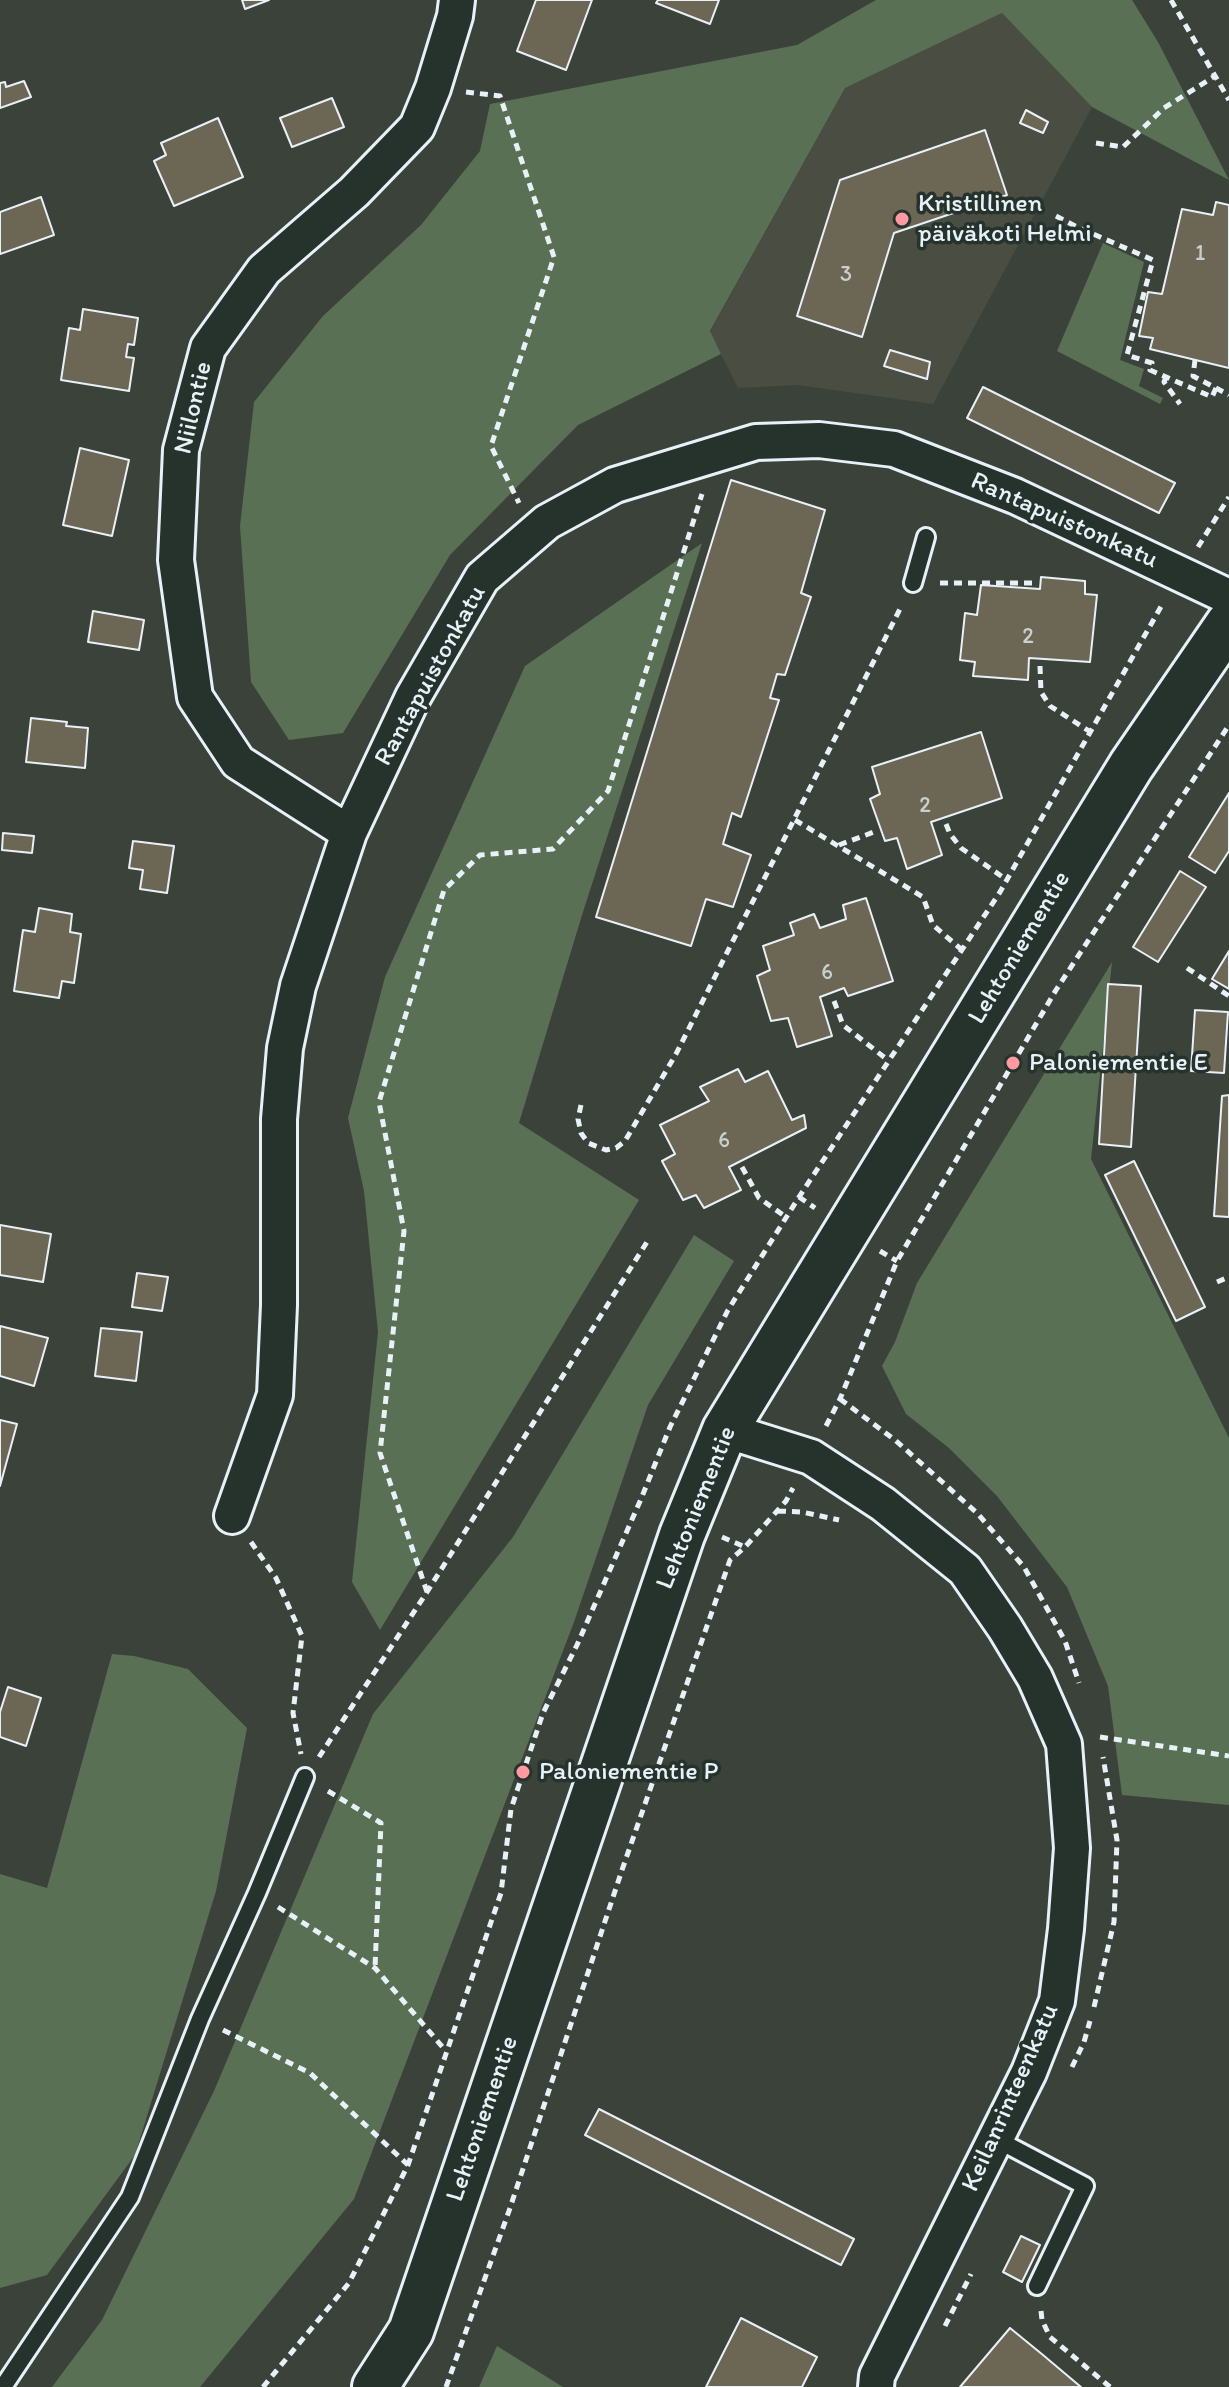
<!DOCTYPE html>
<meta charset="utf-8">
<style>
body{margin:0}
canvas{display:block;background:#3b4239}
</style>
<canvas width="1229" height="2387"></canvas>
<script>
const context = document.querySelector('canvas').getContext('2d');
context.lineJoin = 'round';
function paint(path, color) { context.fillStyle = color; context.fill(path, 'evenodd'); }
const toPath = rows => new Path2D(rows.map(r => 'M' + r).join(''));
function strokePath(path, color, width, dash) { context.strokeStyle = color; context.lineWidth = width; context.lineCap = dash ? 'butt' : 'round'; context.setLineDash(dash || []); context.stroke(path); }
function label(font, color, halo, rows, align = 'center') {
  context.font = font + ' Itim,sans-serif'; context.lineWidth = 7; context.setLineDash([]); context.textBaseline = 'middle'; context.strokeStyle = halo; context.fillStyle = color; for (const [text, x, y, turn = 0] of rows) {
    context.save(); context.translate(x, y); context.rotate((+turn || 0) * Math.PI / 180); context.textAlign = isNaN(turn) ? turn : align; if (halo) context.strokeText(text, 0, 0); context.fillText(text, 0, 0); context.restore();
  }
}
const built = toPath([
 [1002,13,1092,107,933,404,798,385,738,388,710,332,845,88]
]);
const green = toPath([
 [876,0,1132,0,1158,42,1229,180,1092,107,1002,13,845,88,710,331,721,354,578,425,450,555,343,733,289,740,251,682,240,526,254,402,323,316,421,225,480,151,490,104,797,45],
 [1103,243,1144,262,1120,360,1144,369,1139,386,1163,398,1160,404,1057,351],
 [702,543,582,915,519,1123,639,1200,380,1630,352,1582,378,1332,364,1191,348,1118,385,977,525,666],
 [1112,962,1091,1159,1229,1438,1229,1805,1122,1795,1108,1686,1067,1587,997,1496,949,1448,906,1414,882,1366,895,1342,917,1283],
 [694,1235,734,1261,648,1405,574,1622,354,2199,200,2387,52,2387,102,2320,214,2091,373,1714,513,1537],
 [112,1654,134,1656,188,1669,247,1728,216,1891,135,2155,47,2275,0,2288,0,1874,47,1888],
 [497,2346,563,2387,479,2387]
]);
const building = toPath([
 [242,0,269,0,245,9,242,0],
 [536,0,592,0,566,70,517,51,536,0],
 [658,0,719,0,710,24,656,3,658,0],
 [24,81,31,97,0,108,0,83,5,82,6,87,24,81],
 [332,98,344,127,292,147,280,118,332,98],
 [1026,110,1048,122,1043,133,1020,123,1026,110],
 [218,118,243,177,174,206,154,161,166,155,161,143,218,118],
 [985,130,1007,195,894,233,862,337,797,316,840,180,985,130],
 [41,197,54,235,0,254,0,212,41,197],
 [1216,202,1229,205,1229,368,1150,349,1153,338,1139,336,1148,292,1162,294,1182,209,1213,215,1216,202],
 [83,309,138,318,134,345,128,344,126,357,134,358,129,391,61,380,69,328,80,330,83,309],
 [890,350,930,362,927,379,884,366,890,350],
 [983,387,1175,483,1159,513,967,418,983,387],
 [80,448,129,460,112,536,63,525,80,448],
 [731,480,825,510,801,593,811,597,785,675,777,674,770,698,779,700,741,817,732,813,723,844,751,855,733,907,706,899,691,946,596,917,731,480],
 [1041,577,1085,581,1085,594,1097,595,1090,662,1029,658,1028,680,973,676,975,662,960,660,965,613,977,615,981,585,1040,589,1041,577],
 [93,611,144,620,139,650,88,642,93,611],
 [31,718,67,722,66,726,88,728,85,768,26,762,31,718],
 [981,732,1002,798,931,822,942,855,907,869,897,838,885,841,870,799,880,794,872,767,981,732],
 [1229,793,1229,851,1215,873,1189,857,1229,793],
 [3,833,34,836,32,853,2,850,3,833],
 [133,841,174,846,167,893,140,889,143,870,129,868,133,841],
 [1180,871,1206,887,1158,962,1133,947,1180,871],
 [866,898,893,981,848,996,844,988,820,997,832,1036,797,1047,788,1018,771,1021,757,976,770,970,763,946,794,935,790,923,814,914,820,928,846,919,843,905,866,898],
 [39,908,72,914,70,932,81,934,74,983,62,981,59,998,14,991,23,930,35,932,39,908],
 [1229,951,1229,989,1212,979,1229,951],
 [1108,984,1141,986,1131,1147,1099,1144,1108,984],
 [1195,1010,1228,1012,1224,1073,1191,1071,1195,1010],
 [738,1069,745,1082,768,1071,792,1120,804,1115,806,1128,729,1167,741,1190,704,1208,696,1195,683,1200,662,1161,675,1154,660,1125,709,1101,700,1087,738,1069],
 [1229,1095,1229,1217,1214,1216,1222,1096,1229,1095],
 [1134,1161,1205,1307,1176,1321,1105,1175,1134,1161],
 [0,1225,51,1234,43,1282,0,1275,0,1225],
 [137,1273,168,1277,162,1311,132,1307,137,1273],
 [0,1326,48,1338,34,1386,0,1376,0,1326],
 [101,1328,142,1332,136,1381,95,1376,101,1328],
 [0,1420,17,1424,0,1486,0,1420],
 [8,1687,41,1698,26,1746,0,1737,0,1712,8,1687],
 [599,2109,854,2239,841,2265,585,2135,599,2109],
 [1021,2236,1040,2245,1022,2282,1003,2272,1021,2236],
 [741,2318,817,2357,802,2387,706,2387,741,2318],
 [1010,2328,1043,2355,1081,2387,960,2387,1010,2328]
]);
const path = toPath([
 [1171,0,1229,100],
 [466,92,500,96,554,257,491,446,519,503],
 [1096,143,1123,147,1164,108,1215,76],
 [1056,216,1077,227,1153,260,1127,355,1152,363,1150,370,1212,397,1216,388],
 [1195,360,1193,376,1229,395],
 [1166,377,1164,382,1180,404],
 [1198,547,1229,497],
 [940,583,1032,583],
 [1040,666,1041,692,1050,706,1089,731],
 [795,820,923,897,933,925,962,950],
 [946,824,950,834,961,848,1007,880],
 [839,845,874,832],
 [1187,968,1229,996],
 [834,1001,843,1025,889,1061],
 [581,1105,578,1119,581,1133,588,1143,606,1150,616,1148,625,1141,676,1054,901,607],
 [742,1167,759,1198,786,1217],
 [799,1197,815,1208],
 [880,1251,897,1261],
 [1217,1282,1229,1277],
 [840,1399,895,1440,977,1513,1024,1567,1065,1641,1079,1683],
 [826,1426,840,1399,897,1261,1056,990,1229,725],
 [778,1511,802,1512,839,1520],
 [722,1537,745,1547],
 [251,1542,276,1578,302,1636,293,1713,301,1754],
 [427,1592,380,1453,404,1231,379,1102,444,890,480,855,553,849,608,791,702,494],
 [1100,1737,1229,1756],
 [319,1757,427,1592,647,1242],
 [328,1791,381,1823,375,1968],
 [278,1907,375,1968,446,2051],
 [1094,2007,1114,1922,1117,1840,1103,1757],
 [223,2030,310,2073,408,2165],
 [1072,2067,1084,2042,1090,2021],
 [1041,2311,1042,2320,1050,2337,1110,2387],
 [945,2326,971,2274],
 [263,2387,349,2283,408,2165,501,1893,511,1809,543,1713,577,1645,641,1499,670,1427,728,1310,799,1197,1000,892,1163,603],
 [446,2387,509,2211,622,1870,730,1560,745,1547,786,1501,793,1488]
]);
const service = toPath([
 [913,583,926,537],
 [996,2139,1085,2186,1037,2286],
 [3,2387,130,2197,200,2019,257,1893,305,1777]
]);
const minor = toPath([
 [349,833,238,762,195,697,176,560,181,450,208,348,264,270,354,192,417,127,433,88,455,16,457,0],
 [725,1430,811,1457,883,1504,965,1570,1005,1628,1035,1678,1064,1744,1072,1848,1066,1929,1057,2001,1029,2072,877,2376,876,2387],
 [232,1516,275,1395,279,1305,279,1119,285,1048,298,986,349,833,413,697,482,578,547,522,615,485,756,442,819,440,894,449,1015,496,1229,597]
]);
const secondary = toPath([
 [375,2387,411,2331,682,1535,725,1430,1131,766,1229,623]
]);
const markers = [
 [902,219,8,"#ff9aa2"],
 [1013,1063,8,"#ff9aa2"],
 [523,1772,8,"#ff9aa2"]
];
const numberNames = [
 ["1",1200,254],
 ["3",846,275],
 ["2",1028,637],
 ["2",925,806],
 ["6",827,973],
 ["6",724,1141]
];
const poiNames = [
 ["Kristillinen",918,204],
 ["päiväkoti Helmi",918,234],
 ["Paloniementie E",1029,1063],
 ["Paloniementie P",539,1772]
];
const streetNames = [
 ["Niilontie",194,408,-77],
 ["Rantapuistonkatu",1064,521,24],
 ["Rantapuistonkatu",431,676,-61],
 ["Lehtoniementie",1020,948,-59],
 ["Lehtoniementie",697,1508,-68],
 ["Keilanrinteenkatu",1011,2098,-66],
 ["Lehtoniementie",483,2119,-71]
];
paint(built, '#4a4d41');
paint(green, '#597054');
paint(building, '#6c6654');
strokePath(building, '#e8f1f8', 2);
strokePath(service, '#e8f1f8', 22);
strokePath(minor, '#e8f1f8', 40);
strokePath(secondary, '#e8f1f8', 50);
strokePath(path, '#e8f1f8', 5, [8, 6]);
strokePath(service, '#26332d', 16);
strokePath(minor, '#26332d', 34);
strokePath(secondary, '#26332d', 44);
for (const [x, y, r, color] of markers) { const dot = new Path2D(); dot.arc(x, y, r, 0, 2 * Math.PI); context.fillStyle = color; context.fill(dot); strokePath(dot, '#26332d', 3); }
label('22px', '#c9cecf', null, numberNames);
label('26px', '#e8f1f8', '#26332d', poiNames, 'left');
label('26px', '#e8f1f8', '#26332d', streetNames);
</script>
